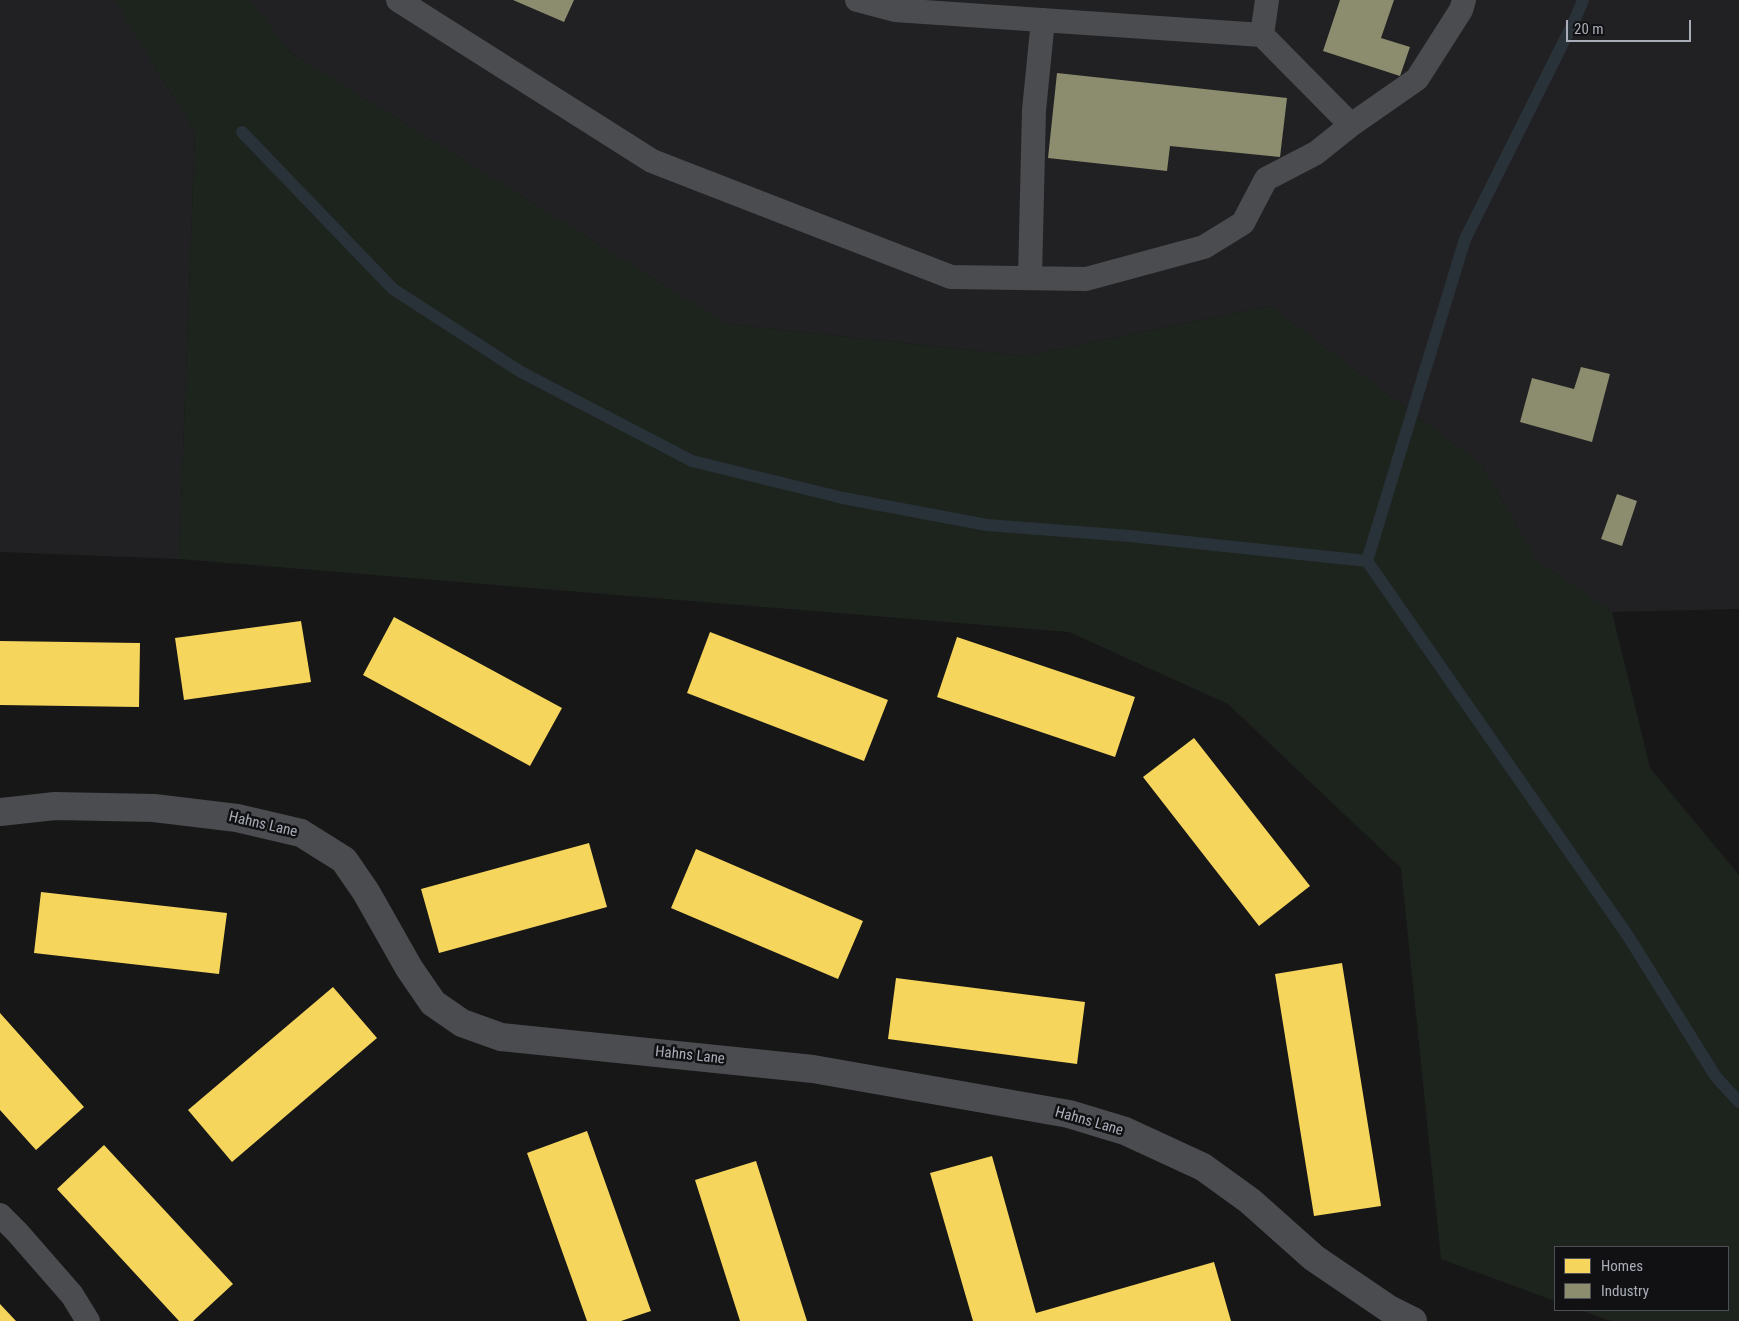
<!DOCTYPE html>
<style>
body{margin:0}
#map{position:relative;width:1739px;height:1321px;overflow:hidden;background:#171717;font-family:"Roboto Condensed",sans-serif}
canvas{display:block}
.legend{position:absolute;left:1554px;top:1246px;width:175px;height:65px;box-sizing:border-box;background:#111113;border:1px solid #4d4f55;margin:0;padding:6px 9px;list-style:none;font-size:15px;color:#a8adb8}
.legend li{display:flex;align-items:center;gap:10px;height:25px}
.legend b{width:25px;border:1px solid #4d4f55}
.scale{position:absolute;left:1566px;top:20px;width:125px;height:22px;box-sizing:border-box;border:2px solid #a8adb8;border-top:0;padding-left:6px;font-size:15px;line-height:18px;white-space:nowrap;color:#a8adb8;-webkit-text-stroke:4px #111113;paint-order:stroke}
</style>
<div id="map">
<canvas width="1739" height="1321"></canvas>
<ul class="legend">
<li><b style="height:14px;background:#f6d55c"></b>Homes</li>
<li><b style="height:14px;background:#8c8c6e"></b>Industry</li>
</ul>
<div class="scale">20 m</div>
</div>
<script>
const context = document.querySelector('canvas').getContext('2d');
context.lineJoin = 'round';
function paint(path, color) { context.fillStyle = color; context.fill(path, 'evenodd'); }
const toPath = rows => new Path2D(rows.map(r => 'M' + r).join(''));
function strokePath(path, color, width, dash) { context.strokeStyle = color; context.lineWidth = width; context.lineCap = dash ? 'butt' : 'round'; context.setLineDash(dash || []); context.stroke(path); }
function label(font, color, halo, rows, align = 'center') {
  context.font = font + ' "Roboto Condensed",sans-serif'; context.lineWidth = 5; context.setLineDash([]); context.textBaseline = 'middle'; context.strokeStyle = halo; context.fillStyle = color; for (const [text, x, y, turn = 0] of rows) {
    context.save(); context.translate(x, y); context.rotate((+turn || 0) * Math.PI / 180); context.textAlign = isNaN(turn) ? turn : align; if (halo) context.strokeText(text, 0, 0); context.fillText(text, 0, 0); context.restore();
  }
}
const built = toPath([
 [0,0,114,0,195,132,179,559,0,552],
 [250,0,1739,0,1739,609,1612,612,1537,561,1482,465,1270,306,1025,356,727,324,290,52]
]);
const green = toPath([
 [114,0,250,0,290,52,727,324,1025,356,1270,306,1482,465,1537,561,1612,612,1650,768,1739,875,1739,1321,1611,1321,1580,1310,1728,1310,1728,1247,1555,1247,1555,1301,1441,1259,1401,868,1228,704,1069,632,179,559,195,132]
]);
const homes = toPath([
 [394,617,562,708,530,766,363,675],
 [301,621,311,682,184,700,175,638],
 [710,632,888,700,864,761,687,693],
 [957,637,1135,697,1115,757,937,697],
 [0,641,140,643,139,707,0,705],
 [1194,738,1310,886,1259,926,1143,777],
 [589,843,607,907,439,953,421,889],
 [696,849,863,921,838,979,671,908],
 [41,892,227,913,219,974,34,953],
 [1342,963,1381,1206,1314,1216,1275,974],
 [896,978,1085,1002,1077,1064,888,1039],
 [333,987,377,1038,232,1162,188,1110],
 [0,1013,84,1107,36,1150,0,1110],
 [587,1131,651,1311,621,1321,587,1321,527,1153],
 [104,1145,233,1284,193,1321,179,1321,57,1189],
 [992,1156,1036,1313,1214,1262,1231,1321,973,1321,930,1173],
 [756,1161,807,1321,740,1321,695,1180],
 [0,1304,16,1321,0,1321]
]);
const industry = toPath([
 [513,0,574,0,564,22],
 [1340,0,1394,0,1381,38,1410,47,1400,76,1323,51],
 [1057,73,1287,98,1280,157,1170,146,1167,171,1048,158],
 [1581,367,1610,374,1592,442,1520,422,1532,378,1574,389],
 [1617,494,1637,501,1622,546,1601,539]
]);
const stream = toPath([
 [242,132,393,289,521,372,692,461,843,498,987,525,1130,536,1367,561,1628,936,1716,1077,1739,1102],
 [1367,561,1465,239,1576,17,1583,0]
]);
const lane = toPath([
 [398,0,652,161,951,277,1086,279,1204,247,1243,223,1266,179,1316,153,1351,125,1262,35],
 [857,0,895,10,1262,35,1267,0],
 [1351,125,1417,79,1461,10,1464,0],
 [1030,277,1034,110,1043,20],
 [0,1215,17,1232,72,1295,88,1321]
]);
const street = toPath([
 [0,812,55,806,154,808,237,818,301,833,344,860,366,892,409,968,433,1003,462,1023,501,1037,813,1069,1069,1114,1125,1131,1203,1167,1250,1201,1314,1258,1389,1309,1413,1321]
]);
const streetNames = [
 ["Hahns Lane",263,825,13],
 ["Hahns Lane",690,1056,6],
 ["Hahns Lane",1089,1122,16]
];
paint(built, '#212123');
paint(green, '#1d241e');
paint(homes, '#f6d55c');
paint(industry, '#8c8c6e');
strokePath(stream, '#2a3239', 12);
strokePath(lane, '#4b4c50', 24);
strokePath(street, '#4b4c50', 28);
label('15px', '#a8adb8', '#111113', streetNames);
</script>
